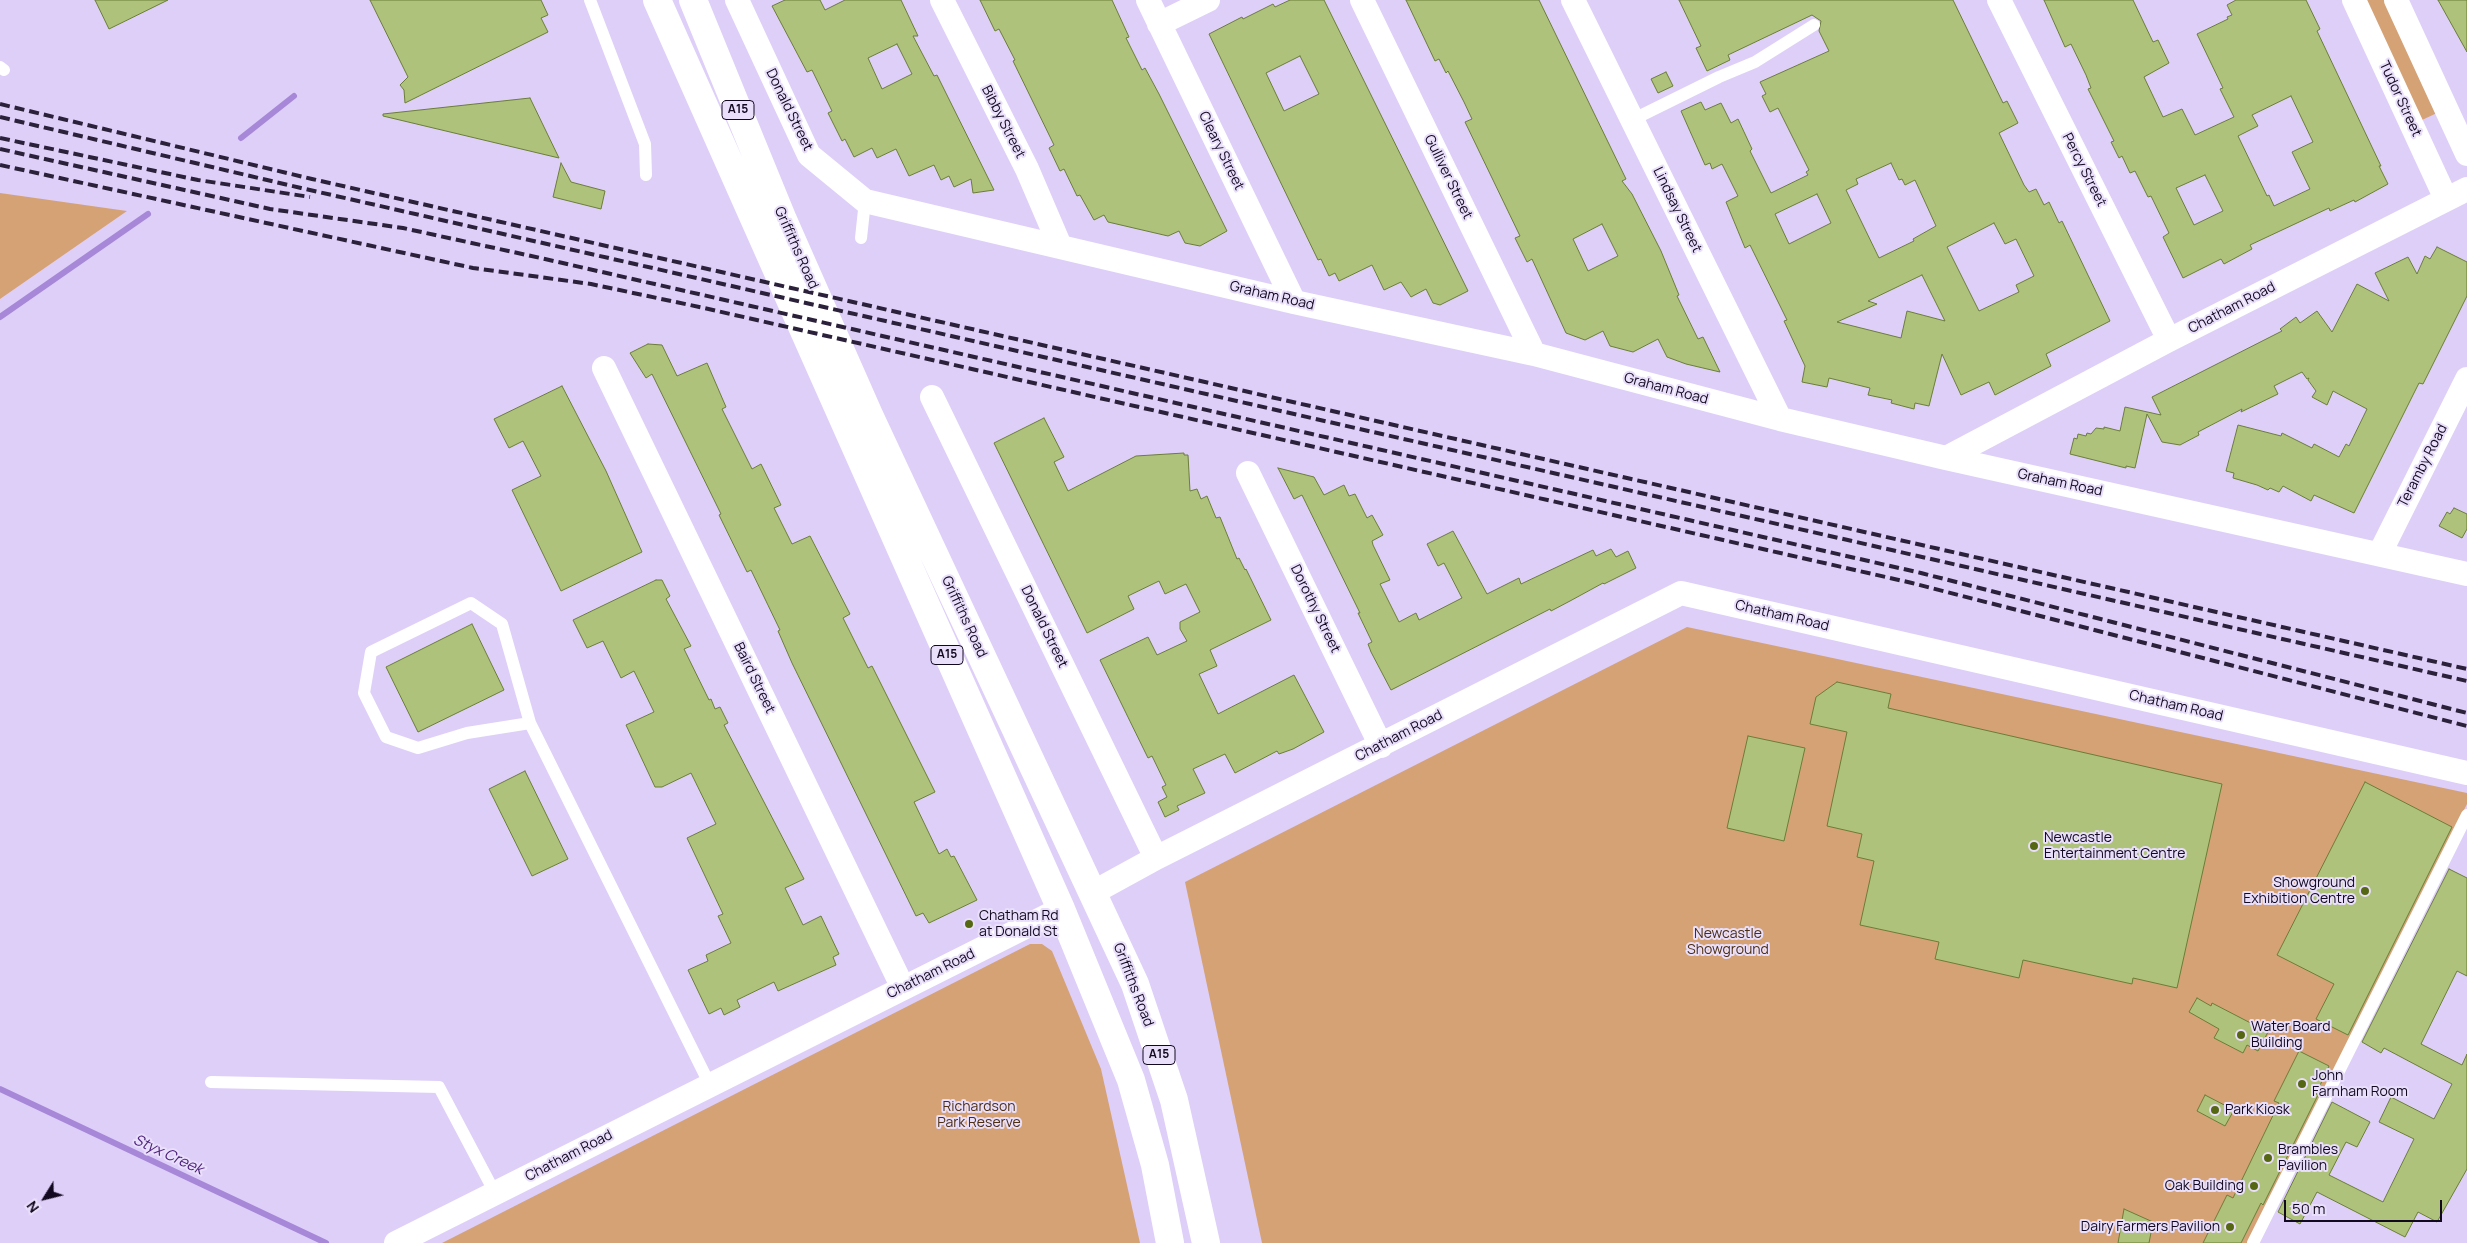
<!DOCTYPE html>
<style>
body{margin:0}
#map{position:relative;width:2467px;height:1243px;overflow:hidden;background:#decff9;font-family:Manrope,sans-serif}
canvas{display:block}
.north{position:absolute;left:20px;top:1173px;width:50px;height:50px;-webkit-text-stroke:4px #e9dffb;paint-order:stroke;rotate:234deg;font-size:14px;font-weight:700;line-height:20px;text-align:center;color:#12081f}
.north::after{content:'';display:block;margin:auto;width:18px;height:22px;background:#12081f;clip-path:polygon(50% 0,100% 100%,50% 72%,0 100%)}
.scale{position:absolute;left:2284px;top:1200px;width:158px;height:22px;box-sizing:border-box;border:2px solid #12081f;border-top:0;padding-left:6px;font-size:15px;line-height:18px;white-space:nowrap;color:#12081f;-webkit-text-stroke:4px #e9dffb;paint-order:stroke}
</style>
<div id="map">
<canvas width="2467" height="1243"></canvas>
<div class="north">N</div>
<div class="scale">50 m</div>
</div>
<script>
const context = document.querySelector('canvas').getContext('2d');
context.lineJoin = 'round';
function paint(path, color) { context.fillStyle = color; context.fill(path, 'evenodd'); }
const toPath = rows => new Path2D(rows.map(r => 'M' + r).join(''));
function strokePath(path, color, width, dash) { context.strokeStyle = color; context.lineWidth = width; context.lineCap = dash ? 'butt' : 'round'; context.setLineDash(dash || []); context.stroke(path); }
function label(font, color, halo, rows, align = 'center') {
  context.font = font + ' Manrope,sans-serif'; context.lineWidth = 4; context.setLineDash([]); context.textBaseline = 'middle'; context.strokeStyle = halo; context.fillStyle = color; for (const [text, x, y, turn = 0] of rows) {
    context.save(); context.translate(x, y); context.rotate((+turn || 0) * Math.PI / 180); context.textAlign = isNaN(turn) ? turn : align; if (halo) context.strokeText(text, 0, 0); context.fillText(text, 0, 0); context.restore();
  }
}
const green = toPath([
 [2366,0,2384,0,2437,113,2422,120],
 [0,193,127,211,0,299],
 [1687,627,2467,793,2467,804,2247,1243,1262,1243,1185,882],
 [1030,944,1042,944,1052,951,1101,1069,1140,1243,442,1243]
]);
const stream = toPath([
 [241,138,294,96],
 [0,317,148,214],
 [0,1089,326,1243]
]);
const building = toPath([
 [95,0,168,0,109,29,95,0],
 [370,0,541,0,548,15,541,18,548,32,405,103,404,90,400,85,408,77,370,0],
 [785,0,820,0,825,10,845,0,901,0,918,36,913,36,934,76,937,75,994,190,973,193,971,179,954,187,949,176,941,180,934,165,909,176,896,149,877,158,872,148,854,157,845,139,842,141,828,113,832,111,812,70,807,72,772,6,785,0],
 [897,44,912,74,882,89,868,58,897,44],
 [980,0,1112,0,1129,37,1126,38,1142,70,1145,68,1159,94,1227,231,1200,246,1185,243,1179,231,1168,236,1108,222,1104,215,1094,220,1080,195,1077,196,1064,169,1060,171,1049,148,1054,145,1013,61,1015,60,999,29,995,31,980,0],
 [1290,0,1324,0,1468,291,1440,305,1433,303,1426,289,1411,297,1401,282,1384,290,1372,265,1339,281,1335,273,1329,276,1321,259,1318,260,1209,34,1242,17,1243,19,1273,4,1275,7,1290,0],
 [1300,56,1319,94,1284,111,1266,73,1300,56],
 [1406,0,1539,0,1626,179,1622,181,1632,194,1661,251,1679,295,1677,296,1698,339,1703,337,1720,372,1686,364,1667,357,1658,339,1633,352,1610,346,1603,331,1585,340,1566,333,1532,259,1527,262,1515,238,1520,236,1465,122,1472,119,1464,102,1448,71,1446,73,1439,59,1435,61,1406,0],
 [1602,224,1618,256,1588,271,1573,239,1602,224],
 [1679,0,1953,0,2003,103,2007,101,2018,123,1999,133,2024,185,2029,192,2036,189,2044,205,2049,202,2059,223,2062,221,2110,321,2046,354,2051,366,1995,395,1989,382,1961,395,1942,354,1929,406,1915,403,1914,409,1891,403,1892,400,1868,395,1870,388,1829,378,1827,387,1802,382,1805,366,1784,321,1787,320,1750,245,1745,248,1726,202,1738,196,1722,164,1712,169,1710,163,1705,165,1681,111,1701,102,1705,110,1721,103,1731,123,1738,119,1752,149,1750,151,1771,193,1808,175,1806,172,1809,170,1778,108,1770,112,1762,96,1766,94,1760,82,1829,51,1819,31,1821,21,1812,15,1728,55,1730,60,1707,71,1696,48,1701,46,1679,0],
 [1891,163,1899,180,1902,179,1905,185,1915,180,1936,226,1913,239,1914,241,1879,258,1846,190,1858,184,1856,179,1891,163],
 [1817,194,1831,223,1789,244,1775,214,1817,194],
 [1994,223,2005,244,2016,239,2034,276,2016,285,2019,292,1979,311,1947,247,1994,223],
 [1922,275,1945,321,1907,311,1901,338,1837,322,1877,304,1868,301,1922,275],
 [2044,0,2133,0,2153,42,2158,40,2169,63,2144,77,2163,117,2182,109,2195,135,2234,117,2220,89,2223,88,2197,34,2228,19,2227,17,2232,15,2227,5,2236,0,2306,0,2320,29,2317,31,2381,166,2379,166,2388,184,2355,202,2354,200,2330,211,2329,208,2250,245,2252,249,2224,264,2221,259,2183,278,2163,237,2169,233,2151,196,2148,197,2135,171,2130,173,2122,156,2119,158,2111,142,2114,141,2088,89,2091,88,2086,75,2071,44,2065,47,2044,0],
 [2291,96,2313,142,2292,152,2310,189,2274,206,2269,195,2267,196,2238,136,2258,126,2252,115,2291,96],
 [2205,175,2223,211,2194,225,2176,188,2205,175],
 [2438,0,2467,0,2467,52,2438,0],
 [1666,72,1673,86,1658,93,1651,79,1666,72],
 [530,98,559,158,383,116,383,114,530,98],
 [561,163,571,182,605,191,601,209,553,197,561,163],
 [2437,247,2467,262,2467,296,2423,384,2419,383,2354,513,2314,495,2311,501,2283,486,2279,492,2270,488,2268,490,2257,485,2233,478,2234,473,2226,471,2238,425,2281,436,2282,433,2312,448,2314,444,2339,457,2346,444,2349,446,2367,409,2333,391,2327,405,2312,397,2316,391,2308,380,2309,378,2307,379,2302,372,2274,386,2278,394,2241,412,2242,409,2198,432,2199,435,2180,445,2162,442,2147,414,2135,468,2126,466,2126,468,2070,454,2074,438,2077,439,2078,434,2086,436,2087,433,2091,434,2096,428,2104,429,2104,427,2120,431,2125,407,2161,415,2152,397,2282,331,2280,329,2296,317,2300,323,2317,311,2332,332,2357,284,2389,301,2375,273,2408,257,2417,274,2425,256,2430,259,2437,247],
 [648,344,662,345,677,376,707,363,726,407,722,409,752,469,761,464,781,505,774,508,792,544,810,536,850,614,843,618,868,668,872,666,935,792,914,802,939,854,947,849,951,857,954,856,977,900,929,923,923,913,916,916,792,663,778,631,780,630,751,570,747,572,719,515,721,514,652,374,646,378,630,353,648,344],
 [562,386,606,471,642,552,561,591,512,490,541,476,523,441,509,448,494,419,562,386],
 [1044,418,1064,457,1054,462,1068,491,1136,456,1184,453,1184,455,1188,455,1190,491,1197,489,1201,499,1207,496,1216,518,1220,517,1237,559,1239,558,1245,570,1246,569,1271,620,1210,650,1217,666,1199,674,1218,714,1294,675,1324,732,1293,749,1279,754,1277,751,1235,773,1225,754,1193,769,1205,793,1177,806,1179,810,1165,817,1158,802,1167,797,1162,787,1166,785,1152,756,1148,758,1100,660,1148,637,1157,655,1187,641,1180,629,1180,622,1200,612,1186,584,1165,594,1159,581,1128,596,1134,609,1087,633,994,443,1044,418],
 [1278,468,1314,477,1324,495,1344,485,1349,496,1355,494,1367,518,1372,515,1383,535,1372,541,1373,545,1390,580,1380,584,1399,622,1416,613,1419,620,1462,598,1444,563,1438,566,1427,544,1453,531,1487,594,1519,578,1521,584,1593,550,1596,556,1611,549,1616,557,1628,551,1636,568,1604,584,1603,583,1570,601,1551,611,1550,609,1391,690,1371,652,1368,644,1372,642,1358,613,1360,613,1302,495,1294,499,1278,468],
 [2454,508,2467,514,2467,529,2462,538,2439,526,2447,512,2450,514,2454,508],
 [656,580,662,580,670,596,666,599,691,646,684,649,709,700,711,699,715,709,720,707,728,723,724,725,804,879,785,888,803,925,821,916,839,954,833,957,836,965,778,991,774,982,737,1000,740,1007,724,1015,721,1008,709,1014,688,970,708,961,706,955,731,943,718,916,723,914,687,838,716,824,691,773,662,787,655,787,626,725,654,712,634,671,621,678,603,641,587,648,573,620,656,580],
 [472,624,504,690,418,732,386,667,472,624],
 [1837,682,1891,694,1888,708,2222,784,2177,988,2133,978,2132,984,2023,960,2019,978,1935,959,1939,942,1860,925,1874,861,1857,857,1862,834,1827,826,1847,732,1810,724,1816,697,1837,682],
 [1748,736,1805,748,1784,841,1727,828,1748,736],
 [525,771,568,859,532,876,489,789,525,771],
 [2365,782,2452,827,2348,1035,2316,1019,2334,984,2277,955,2365,782],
 [2449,869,2467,878,2467,976,2457,971,2421,1044,2462,1065,2467,1054,2467,1169,2437,1222,2418,1212,2405,1237,2317,1192,2300,1224,2278,1212,2332,1102,2370,1122,2357,1147,2346,1142,2329,1175,2383,1202,2414,1139,2379,1122,2391,1097,2434,1119,2452,1084,2384,1048,2381,1053,2362,1042,2449,869],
 [2197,998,2211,1006,2212,1003,2268,1032,2258,1051,2247,1045,2243,1053,2214,1038,2219,1029,2189,1012,2197,998],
 [2299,1051,2329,1066,2316,1094,2318,1095,2263,1205,2261,1203,2241,1243,2203,1243,2227,1195,2233,1198,2279,1103,2274,1101,2299,1051],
 [2205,1095,2234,1110,2225,1126,2197,1111,2205,1095],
 [2124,1209,2153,1222,2149,1243,2118,1243,2124,1209]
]);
const lane = toPath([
 [590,0,645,144,646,175],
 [0,67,4,70],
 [1632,120,1719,77,1755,62,1814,25],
 [861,238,865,201],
 [530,723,502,624,471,603,371,652,364,693,386,737,418,748,467,733,530,723,710,1085],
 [211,1082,439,1087,495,1193],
 [2253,1243,2467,815]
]);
const street = toPath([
 [737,0,809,155,865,201,1294,302,1534,354,1780,419,1946,458,2467,574],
 [942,0,1027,169,1060,246],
 [1148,0,1294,302],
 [1362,0,1534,354],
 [1573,0,1780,419],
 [1999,0,2169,340],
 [2354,0,2446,199],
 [2396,0,2467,154],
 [1159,24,1208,0],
 [604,368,903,988],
 [932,397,1156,858],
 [1946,458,2169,340,2467,189],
 [1248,473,1381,746],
 [2380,553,2467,379],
 [1094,892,1156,858,1681,593,2467,773],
 [396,1243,1061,909]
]);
const highway = toPath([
 [657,0,1061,909,1131,1080,1155,1165,1170,1243],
 [693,0,783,220,869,415,1135,984,1174,1100,1206,1243]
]);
const rail = toPath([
 [0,104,312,179,2467,669],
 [0,117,301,188,2467,681],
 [0,138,198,180,310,197],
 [0,149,270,209,403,228,545,259,1921,573,2467,713],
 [0,165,473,268,591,284,704,308,1912,583,2467,726]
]);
const markers = [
 [2034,846,5,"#556713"],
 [2365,891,5,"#556713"],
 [969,924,5,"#556713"],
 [2241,1035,5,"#556713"],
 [2302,1084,5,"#556713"],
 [2215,1110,5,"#556713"],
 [2268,1158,5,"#556713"],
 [2254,1186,5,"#556713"],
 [2230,1227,5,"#556713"]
];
const shields = [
 [738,110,32],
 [947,655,32],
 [1159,1055,32]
];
const shieldNames = [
 ["A15",738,110],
 ["A15",947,655],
 ["A15",1159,1055]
];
const streetNames = [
 ["Tudor Street",2400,99,65],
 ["Donald Street",789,110,64],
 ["Bibby Street",1003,122,63],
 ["Cleary Street",1221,151,64],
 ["Percy Street",2084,170,63],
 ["Gulliver Street",1448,177,64],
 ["Lindsay Street",1677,210,64],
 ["Griffiths Road",796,248,66],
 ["Graham Road",1272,296,13],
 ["Chatham Road",2232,308,-27],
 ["Graham Road",1666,389,15],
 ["Teramby Road",2423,466,-63],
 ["Graham Road",2060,483,12],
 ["Dorothy Street",1315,609,64],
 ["Chatham Road",1782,616,13],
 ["Griffiths Road",964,617,65],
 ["Donald Street",1044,627,64],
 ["Baird Street",754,678,64],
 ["Chatham Road",2176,706,13],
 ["Chatham Road",1399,736,-27],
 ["Chatham Road",931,974,-26],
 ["Griffiths Road",1133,985,69],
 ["Chatham Road",569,1156,-27]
];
const poiNames = [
 ["Newcastle",2044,838],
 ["Entertainment Centre",2044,854],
 ["Showground",2355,883,"right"],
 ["Exhibition Centre",2355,899,"right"],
 ["Chatham Rd",979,916],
 ["at Donald St",979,932],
 ["Water Board",2251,1027],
 ["Building",2251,1043],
 ["John",2312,1076],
 ["Farnham Room",2312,1092],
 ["Park Kiosk",2225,1110],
 ["Brambles",2278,1150],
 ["Pavilion",2278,1166],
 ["Oak Building",2244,1186,"right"],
 ["Dairy Farmers Pavilion",2220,1227,"right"]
];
const parkNames = [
 ["Newcastle",1728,934],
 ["Showground",1728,950],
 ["Richardson",979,1107],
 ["Park Reserve",979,1123]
];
const waterNames = [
 ["Styx Creek",168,1155,25]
];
paint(green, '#d5a276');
strokePath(stream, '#a787d7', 6);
paint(building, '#aec27b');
strokePath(building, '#6b7d38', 1);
strokePath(lane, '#fff', 12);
strokePath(street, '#fff', 24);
strokePath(highway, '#fff', 28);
strokePath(rail, '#2c213b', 4, [10, 5]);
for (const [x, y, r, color] of markers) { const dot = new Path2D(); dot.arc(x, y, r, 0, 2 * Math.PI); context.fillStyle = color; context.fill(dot); strokePath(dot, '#e9dffb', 2); }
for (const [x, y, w] of shields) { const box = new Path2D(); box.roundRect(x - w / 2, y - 9.5, w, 19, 4); context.fillStyle = '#e9dffb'; context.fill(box); strokePath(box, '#12081f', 1); }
label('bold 12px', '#12081f', null, shieldNames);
label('14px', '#12081f', '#e9dffb', streetNames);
label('14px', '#12081f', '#e9dffb', poiNames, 'left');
label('14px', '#4c2e12', '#e9dffb', parkNames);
label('italic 15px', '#4a1c79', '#e9dffb', waterNames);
</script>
